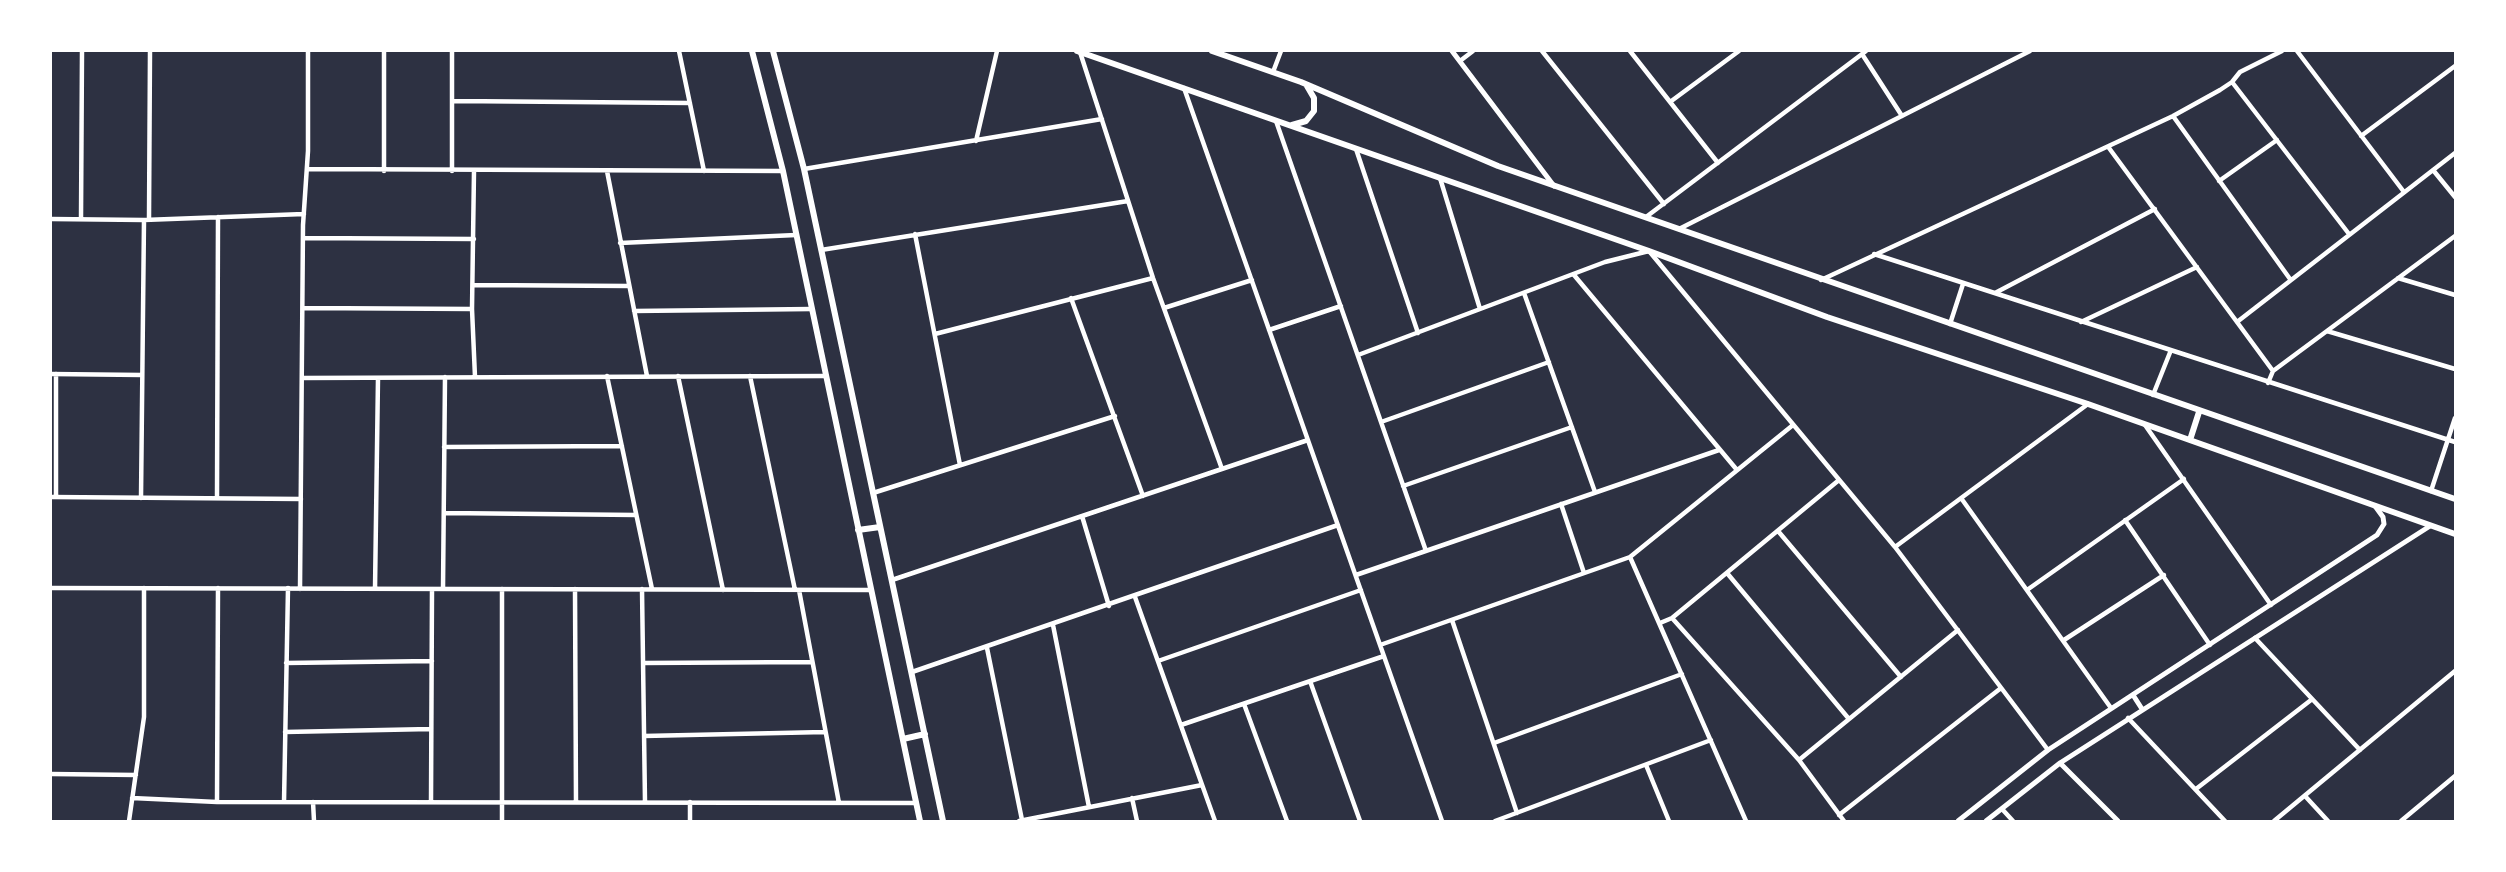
<!DOCTYPE html>
<style>
body{margin:0}
#map{position:relative;width:2506px;height:872px;overflow:hidden;background:#2d3142;font-family:Jost,sans-serif}
canvas{display:block}
.frame{position:absolute;inset:0;border:52px solid #fff;pointer-events:none}
</style>
<div id="map">
<canvas width="2506" height="872"></canvas>
<div class="frame"></div>
</div>
<script>
const context = document.querySelector('canvas').getContext('2d');
context.lineJoin = 'round';
const toPath = rows => new Path2D(rows.map(r => 'M' + r).join(''));
function strokePath(path, color, width, dash) { context.strokeStyle = color; context.lineWidth = width; context.lineCap = dash ? 'butt' : 'round'; context.setLineDash(dash || []); context.stroke(path); }
const minor = toPath([
 [384,51,384,171],
 [452,51,452,171],
 [679,51,704,171],
 [1542,51,1664,204],
 [1630,51,1718,163],
 [2297,51,2404,192],
 [1080,52,1153,278,1222,469],
 [1862,54,1902,116],
 [1460,61,1473,51],
 [1273,72,1281,51],
 [2232,82,2349,234],
 [1184,88,1442,821],
 [453,101,690,103],
 [1670,102,1739,51],
 [2173,116,2290,279],
 [1276,121,1426,551],
 [2361,136,2455,66],
 [976,141,997,51],
 [2109,148,2273,371],
 [1356,149,1418,333],
 [308,169,783,171],
 [804,169,1102,119],
 [2433,170,2455,197],
 [474,171,472,309,475,377],
 [607,171,647,376],
 [1440,178,1480,309],
 [2219,181,2277,140],
 [1646,217,1866,51],
 [51,219,144,220,304,214],
 [81,219,82,51],
 [149,219,150,51],
 [1679,229,2030,51],
 [915,234,960,465],
 [303,238,474,239],
 [620,243,796,235],
 [821,250,1128,201],
 [1874,254,2455,442],
 [1574,275,1737,470],
 [2398,278,2455,295],
 [1821,280,2173,116,2220,90,2232,82,2240,72,2282,51],
 [474,285,629,286],
 [1524,293,1595,492],
 [1995,293,2155,209],
 [1071,298,1143,496],
 [303,308,472,309],
 [1164,308,1252,280],
 [634,311,812,309],
 [2081,322,2197,267],
 [2237,322,2455,153],
 [1950,324,1963,284],
 [1269,330,1341,306],
 [2327,331,2455,369],
 [935,334,1153,278],
 [1358,355,1605,262,1649,251,1895,547,2048,750],
 [51,374,142,375],
 [607,376,652,589],
 [678,376,723,590],
 [750,376,795,590],
 [302,378,826,376],
 [2268,383,2273,371,2455,236],
 [2153,395,2171,350],
 [1381,422,1549,362],
 [2145,425,2271,605],
 [444,447,622,446],
 [1403,486,1572,427],
 [2431,491,2455,418],
 [873,493,1115,416],
 [51,497,301,499],
 [56,497,56,374],
 [141,498,144,220],
 [217,498,218,217],
 [1961,498,2111,708],
 [1561,504,1584,573],
 [444,513,636,515],
 [1082,516,1109,606],
 [2125,520,2210,645],
 [1778,531,1901,677],
 [1895,547,2088,404],
 [1630,557,1746,821],
 [1727,573,1849,719],
 [1356,575,1719,450],
 [892,580,1308,440],
 [51,588,871,590],
 [300,589,303,225,308,151,308,51],
 [375,589,378,378],
 [443,589,445,377],
 [575,589,576,802],
 [642,589,645,802],
 [799,590,839,803],
 [2027,590,2184,479],
 [1135,597,1215,821],
 [1672,618,1799,760,1844,821],
 [1452,620,1517,813],
 [1660,623,1672,618,1839,480],
 [1053,625,1089,807],
 [2255,638,2360,750],
 [2064,640,2164,575],
 [1380,645,1630,557,1793,425],
 [987,648,1022,820],
 [1158,661,1361,590],
 [286,663,432,661],
 [643,663,812,662],
 [912,672,1338,525],
 [1310,681,1360,821],
 [1244,704,1287,821],
 [2128,718,2225,821],
 [1181,725,1384,656],
 [285,732,431,729],
 [644,736,825,732],
 [1494,743,1682,674],
 [1799,760,1958,630],
 [1646,765,1669,821],
 [51,774,136,775],
 [2196,789,2311,700],
 [2305,796,2328,821],
 [132,798,217,802,916,803],
 [1132,798,1137,821],
 [217,802,218,588],
 [284,802,288,588],
 [313,802,314,821],
 [431,802,432,589],
 [690,802,690,821],
 [2002,809,2013,821],
 [1839,815,2001,688],
 [129,821,144,717,144,588],
 [502,821,502,589],
 [1019,821,1202,785],
 [1495,821,1711,740],
 [2274,821,2455,671],
 [2401,821,2455,776]
]);
const tertiary = toPath([
 [1452,51,1554,186],
 [2133,695,2142,709],
 [2060,763,2118,821],
 [1958,821,2048,750,2377,535,2384,524,2383,517,2375,506],
 [1986,821,2060,763,2430,526]
]);
const secondary = toPath([
 [752,51,783,171,920,821],
 [773,51,804,169,943,821],
 [1077,51,1649,251,1827,317,2088,404,2455,534],
 [1212,51,1301,82,1498,166,2455,499],
 [1292,125,1306,121,1314,111,1314,98,1307,86],
 [2190,440,2199,412],
 [858,530,880,527],
 [903,739,925,734]
]);
strokePath(minor, '#fff', 4.5);
strokePath(tertiary, '#fff', 5);
strokePath(secondary, '#fff', 6);
</script>
